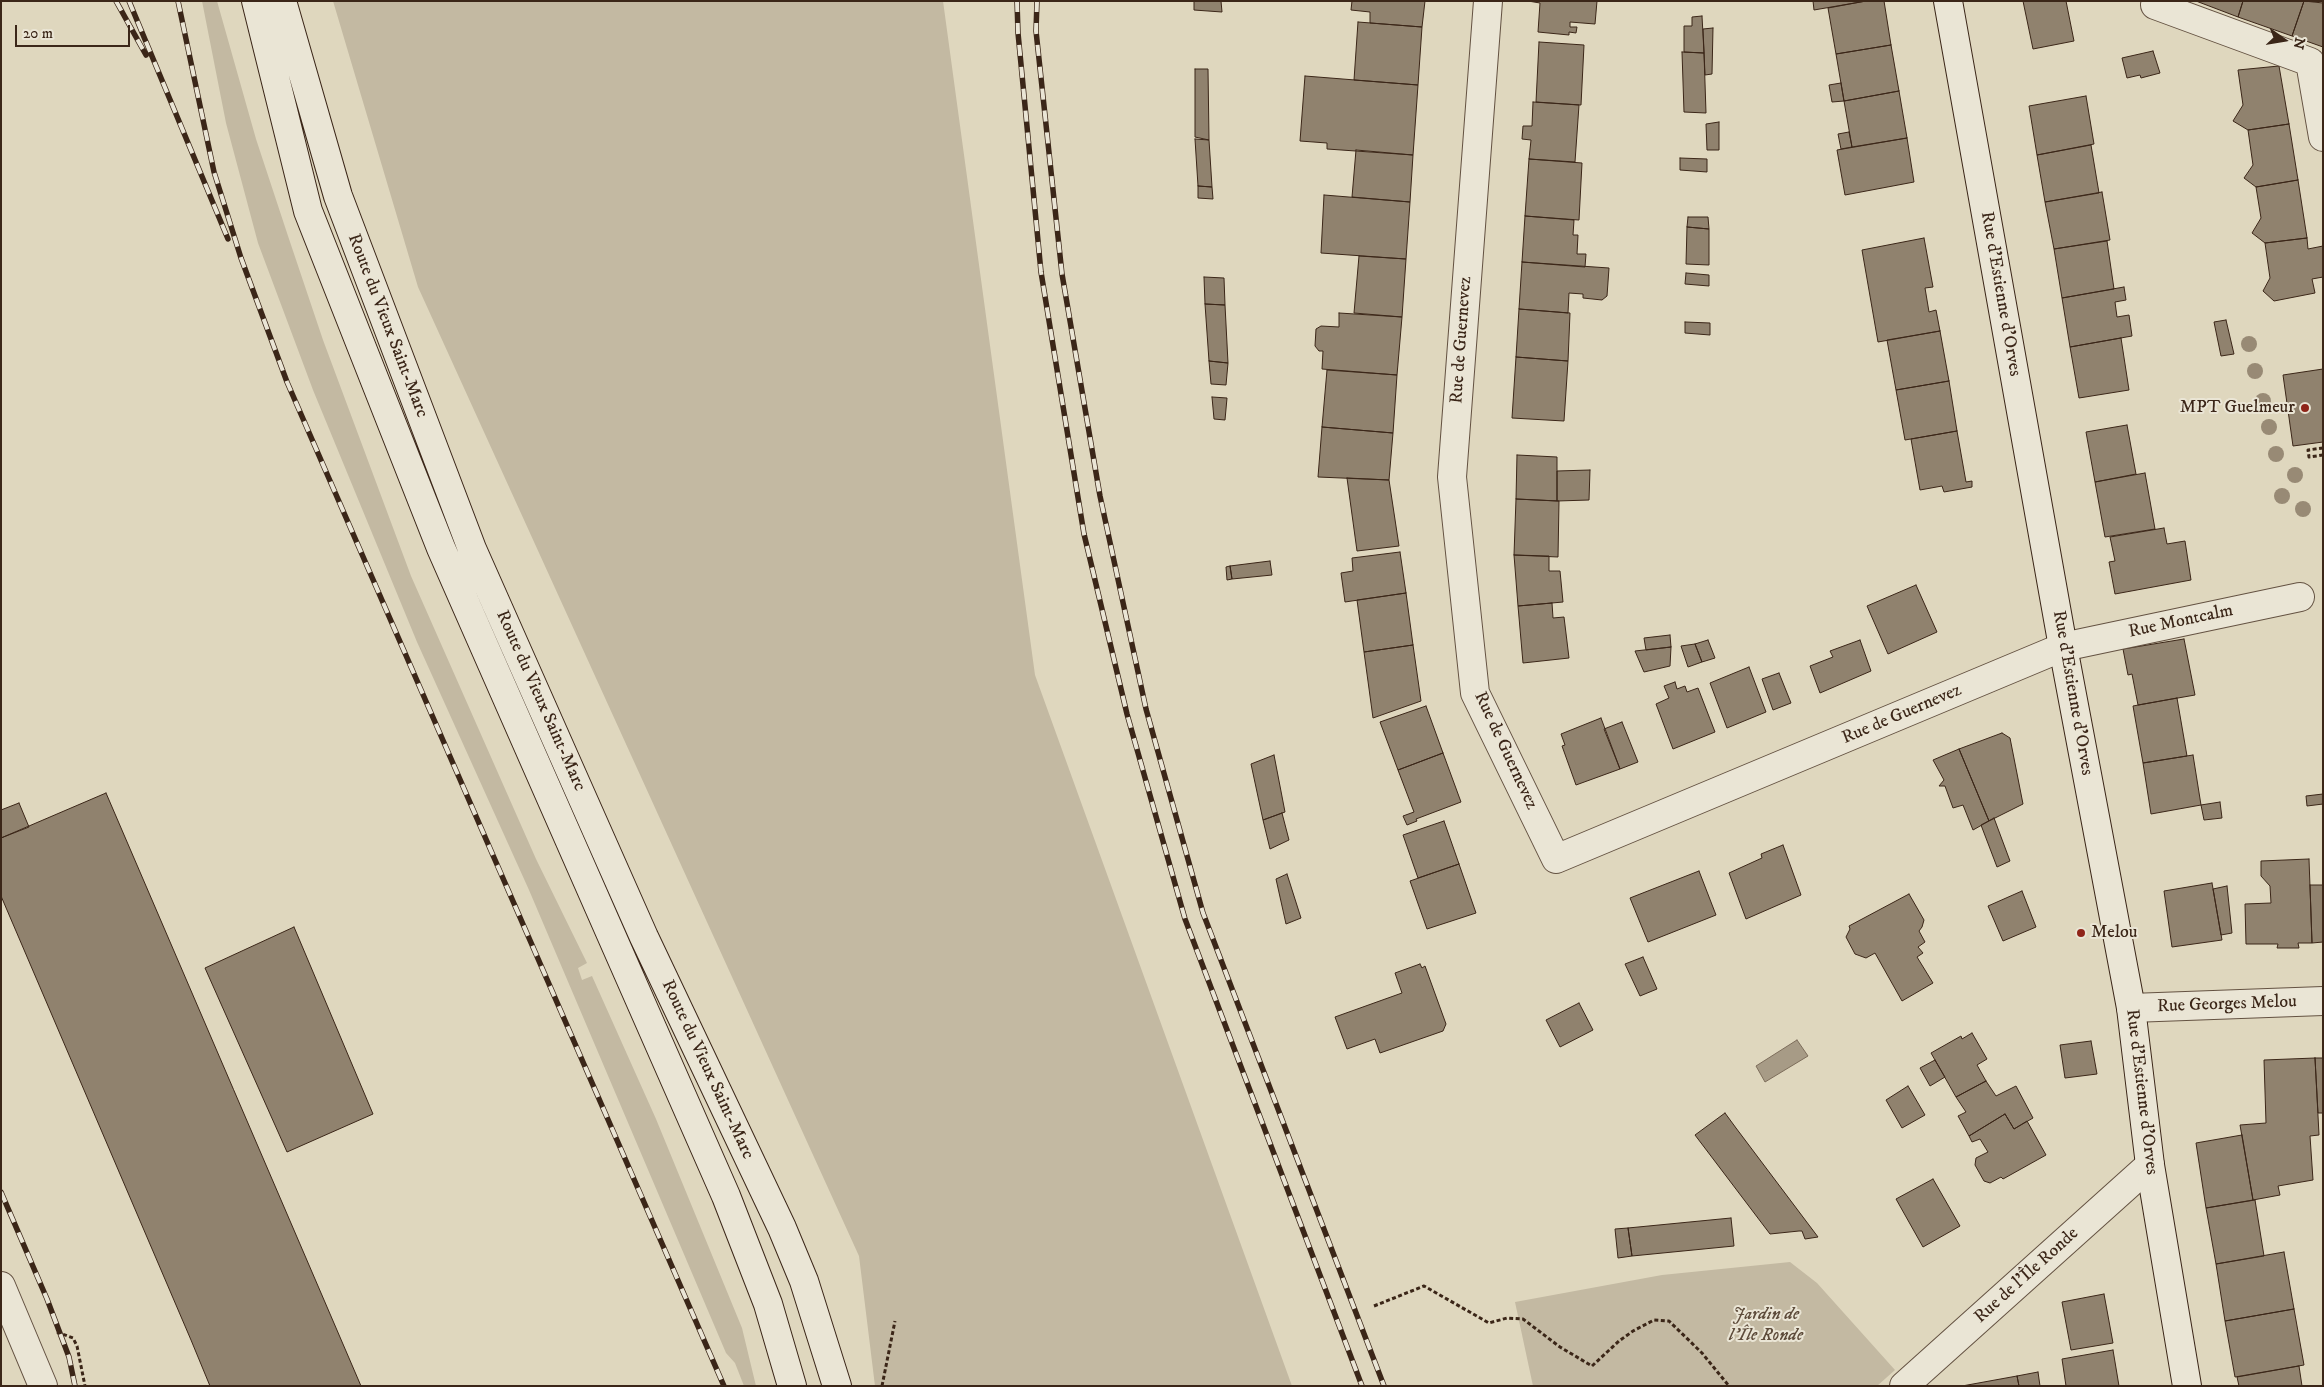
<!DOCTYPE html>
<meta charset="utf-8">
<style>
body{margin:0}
#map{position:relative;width:2324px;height:1387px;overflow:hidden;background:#dfd7be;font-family:"IM FELL DW Pica",serif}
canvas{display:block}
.frame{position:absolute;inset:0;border:2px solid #3b2618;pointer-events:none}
.north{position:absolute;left:2259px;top:15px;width:50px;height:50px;-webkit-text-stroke:4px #eae5d5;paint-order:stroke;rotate:103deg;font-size:14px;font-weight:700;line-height:20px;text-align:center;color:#3b2618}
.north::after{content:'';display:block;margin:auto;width:18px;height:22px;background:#3b2618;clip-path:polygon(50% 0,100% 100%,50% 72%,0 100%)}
.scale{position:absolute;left:15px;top:25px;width:115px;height:22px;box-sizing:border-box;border:2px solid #3b2618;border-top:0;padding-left:6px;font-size:15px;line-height:18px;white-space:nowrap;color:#3b2618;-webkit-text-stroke:4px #eae5d5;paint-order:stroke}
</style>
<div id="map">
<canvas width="2324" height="1387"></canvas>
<div class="frame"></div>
<div class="north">N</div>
<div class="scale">20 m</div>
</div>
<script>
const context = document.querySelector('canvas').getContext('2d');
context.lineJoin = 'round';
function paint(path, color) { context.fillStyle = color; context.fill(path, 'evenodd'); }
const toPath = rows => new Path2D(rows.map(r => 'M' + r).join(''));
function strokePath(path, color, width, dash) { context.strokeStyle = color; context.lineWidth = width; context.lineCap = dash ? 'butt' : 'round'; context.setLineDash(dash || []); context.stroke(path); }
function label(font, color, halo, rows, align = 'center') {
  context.font = font + ' "IM FELL DW Pica",serif'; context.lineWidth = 4; context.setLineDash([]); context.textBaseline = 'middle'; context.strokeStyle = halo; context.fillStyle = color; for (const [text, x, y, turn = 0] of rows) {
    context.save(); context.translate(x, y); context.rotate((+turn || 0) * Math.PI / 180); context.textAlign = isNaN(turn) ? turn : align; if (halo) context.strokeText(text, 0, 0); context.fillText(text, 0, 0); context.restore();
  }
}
const green = toPath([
 [202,1,217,1,256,139,288,236,323,340,411,576,536,859,587,963,578,968,582,980,592,976,656,1119,742,1328,756,1386,744,1386,735,1363,726,1353,529,890,417,642,313,390,258,243,226,123],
 [333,1,943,1,1035,675,1292,1386,875,1386,859,1256,418,287],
 [1790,1262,1817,1283,1895,1370,1877,1386,1533,1386,1515,1302,1662,1275]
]);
const water = toPath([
 [1797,1040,1808,1056,1765,1082,1756,1066,1797,1040]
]);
const building = toPath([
 [1194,1,1221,1,1222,12,1194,10,1194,1],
 [1352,1,1425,1,1422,27,1370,23,1370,12,1351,10,1352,1],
 [1528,1,1597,1,1595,24,1570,22,1570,27,1577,27,1576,33,1569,32,1569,35,1538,32,1540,3,1528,1],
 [1813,1,1866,1,1814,10,1813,1],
 [1866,1,1884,1,1891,45,1836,54,1828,8,1866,1],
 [2023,1,2066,1,2074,41,2033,49,2023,1],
 [2196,1,2243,1,2238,17,2196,1],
 [2243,1,2304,1,2292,36,2238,17,2243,1],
 [2304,1,2323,3,2323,47,2292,36,2304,1],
 [1702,16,1704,53,1684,52,1684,26,1692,26,1692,17,1702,16],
 [1358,22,1422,27,1418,85,1354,80,1358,22],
 [1713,28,1712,74,1705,75,1703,29,1713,28],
 [1539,42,1584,45,1581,105,1536,102,1539,42],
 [1891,45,1899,91,1844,101,1836,54,1891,45],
 [2153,51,2160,73,2141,78,2140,75,2127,78,2122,58,2153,51],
 [1682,52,1704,53,1706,113,1684,112,1682,52],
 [2279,66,2289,124,2248,130,2233,121,2243,105,2238,70,2279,66],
 [1195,69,1208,69,1209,140,1195,137,1195,69],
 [1305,76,1418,85,1413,155,1327,149,1327,143,1300,141,1305,76],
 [1841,83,1844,101,1832,102,1829,85,1841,83],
 [1899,91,1907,138,1852,147,1844,101,1899,91],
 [2086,96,2094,144,2037,155,2029,106,2086,96],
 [1533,102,1579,105,1575,162,1529,159,1531,140,1522,139,1523,126,1532,126,1533,102],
 [1719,122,1719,150,1707,150,1706,124,1719,122],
 [2289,124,2298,180,2256,187,2244,178,2253,165,2248,130,2289,124],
 [1849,132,1852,147,1841,149,1838,134,1849,132],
 [1907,138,1914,182,1845,195,1837,150,1907,138],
 [1195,139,1209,140,1212,187,1198,186,1195,139],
 [2091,145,2099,193,2045,202,2037,155,2091,145],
 [1356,150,1413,155,1410,202,1352,197,1356,150],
 [1680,158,1707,159,1707,172,1680,170,1680,158],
 [1529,159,1582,163,1579,220,1525,216,1529,159],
 [2298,180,2307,238,2265,243,2252,233,2261,218,2256,187,2298,180],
 [1198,186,1212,187,1213,199,1198,198,1198,186],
 [2102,192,2110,240,2054,249,2045,202,2102,192],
 [1324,195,1410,202,1406,259,1321,253,1324,195],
 [1525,216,1574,220,1573,235,1578,235,1577,254,1586,254,1585,267,1522,262,1525,216],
 [1688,217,1708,217,1709,229,1687,227,1688,217],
 [1687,227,1709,229,1709,265,1686,264,1687,227],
 [1924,238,1933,287,1925,288,1929,312,1936,310,1940,331,1878,342,1862,250,1924,238],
 [2307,238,2308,249,2323,246,2323,277,2312,279,2315,293,2274,301,2263,291,2270,278,2265,243,2307,238],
 [2107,241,2114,289,2062,298,2054,249,2107,241],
 [1359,256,1406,259,1402,317,1354,313,1359,256],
 [1522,262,1609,268,1607,296,1602,300,1583,298,1583,294,1569,293,1568,313,1519,309,1522,262],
 [1686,273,1709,275,1709,286,1685,284,1686,273],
 [1204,277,1224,278,1225,305,1205,304,1204,277],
 [2124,287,2126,300,2115,302,2117,317,2129,315,2132,336,2070,347,2062,298,2124,287],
 [1205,304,1225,305,1228,363,1209,361,1205,304],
 [1519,309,1570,313,1568,361,1516,357,1519,309],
 [1339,313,1402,317,1397,375,1322,369,1323,351,1319,351,1315,346,1316,329,1321,326,1339,327,1339,313],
 [2226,320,2234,354,2221,356,2214,322,2226,320],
 [1685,322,1710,323,1710,335,1685,333,1685,322],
 [1940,331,1949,381,1896,390,1887,340,1940,331],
 [2121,338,2129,390,2079,398,2070,347,2121,338],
 [1516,357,1568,361,1564,421,1512,418,1516,357],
 [1209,361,1228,363,1226,385,1211,384,1209,361],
 [2323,369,2323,442,2293,446,2283,375,2323,369],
 [1327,370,1397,375,1393,433,1322,427,1327,370],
 [1949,381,1957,431,1905,440,1896,390,1949,381],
 [1212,397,1227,398,1225,420,1214,419,1212,397],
 [2127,425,2136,474,2095,482,2086,432,2127,425],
 [1322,427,1393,433,1389,480,1318,477,1322,427],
 [1957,431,1966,482,1972,481,1972,487,1944,492,1942,486,1920,490,1911,439,1957,431],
 [1517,455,1557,457,1557,501,1516,499,1517,455],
 [1590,470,1589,500,1557,501,1557,471,1590,470],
 [2145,473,2155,529,2105,537,2095,482,2145,473],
 [1347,478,1389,480,1399,546,1357,551,1347,478],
 [1516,499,1559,501,1558,557,1514,555,1516,499],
 [2164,528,2167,544,2185,541,2191,580,2115,594,2109,562,2115,561,2110,537,2164,528],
 [1400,552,1406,593,1345,602,1341,573,1353,571,1352,558,1400,552],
 [1514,555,1549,556,1549,571,1560,571,1563,602,1518,606,1514,555],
 [1270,561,1272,575,1232,579,1230,566,1270,561],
 [1230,566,1232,579,1227,580,1226,567,1230,566],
 [1916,585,1937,632,1888,654,1867,606,1916,585],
 [1406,593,1413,645,1364,652,1357,600,1406,593],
 [1552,603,1553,618,1564,617,1569,658,1523,663,1518,606,1552,603],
 [1670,635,1671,647,1646,650,1644,638,1670,635],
 [2184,639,2195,695,2138,705,2132,674,2128,675,2123,649,2184,639],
 [1708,640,1715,658,1702,662,1695,644,1708,640],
 [1860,640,1871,671,1820,693,1810,666,1833,657,1830,651,1860,640],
 [1695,644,1702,662,1688,667,1681,646,1695,644],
 [1413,645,1421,701,1373,718,1364,652,1413,645],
 [1671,647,1670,666,1644,672,1635,651,1671,647],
 [1749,667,1766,712,1727,728,1710,683,1749,667],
 [1779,673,1791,703,1773,710,1762,679,1779,673],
 [1675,682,1677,689,1685,686,1687,692,1698,688,1715,732,1673,749,1656,704,1669,698,1664,686,1675,682],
 [2177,698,2187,756,2143,763,2133,706,2177,698],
 [1426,706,1443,753,1398,770,1380,722,1426,706],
 [1601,718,1620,769,1576,785,1562,746,1565,745,1561,734,1601,718],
 [1622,722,1638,762,1620,769,1604,729,1622,722],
 [2002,733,2010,738,2023,804,1989,821,1959,749,2002,733],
 [1959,749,1989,821,1973,830,1963,805,1953,808,1945,786,1939,786,1944,780,1933,760,1959,749],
 [1443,753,1461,802,1416,819,1417,821,1407,825,1403,816,1414,812,1398,770,1443,753],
 [1274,755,1285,812,1263,820,1251,764,1274,755],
 [2193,755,2201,805,2151,814,2143,763,2193,755],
 [106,793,361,1386,210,1386,191,1340,1,896,1,838,106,793],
 [2323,794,2323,804,2307,806,2306,796,2323,794],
 [2220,802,2222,818,2204,820,2201,805,2220,802],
 [19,803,29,827,1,838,1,810,19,803],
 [1282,813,1289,840,1270,849,1263,820,1282,813],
 [1994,818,2010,861,1997,867,1981,825,1994,818],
 [1444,821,1459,864,1418,878,1403,835,1444,821],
 [1783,845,1801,895,1746,919,1729,873,1762,858,1761,854,1783,845],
 [2309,859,2312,943,2298,943,2299,948,2277,948,2278,944,2246,944,2245,904,2271,903,2270,886,2261,876,2261,861,2309,859],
 [1459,864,1476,913,1427,929,1410,881,1459,864],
 [1699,871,1716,915,1648,942,1630,898,1699,871],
 [1287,874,1301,918,1286,924,1276,879,1287,874],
 [2212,883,2222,940,2172,947,2164,891,2212,883],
 [2310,885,2323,885,2323,942,2312,943,2310,885],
 [2227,886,2232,933,2221,935,2213,889,2227,886],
 [2022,891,2036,927,2003,941,1988,906,2022,891],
 [1909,894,1924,920,1922,927,1919,931,1925,942,1918,947,1923,953,1917,957,1933,983,1902,1001,1875,953,1866,958,1855,954,1846,937,1850,929,1849,926,1909,894],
 [294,927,373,1114,287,1152,205,968,294,927],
 [1643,957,1657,989,1640,996,1625,964,1643,957],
 [1420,964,1422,968,1425,966,1446,1024,1443,1031,1380,1053,1375,1039,1347,1049,1335,1017,1402,993,1395,973,1420,964],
 [1579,1003,1593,1030,1560,1047,1546,1020,1579,1003],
 [1972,1033,1987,1059,1977,1065,1986,1081,1956,1097,1931,1053,1961,1036,1962,1039,1972,1033],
 [2091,1041,2097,1074,2065,1078,2060,1045,2091,1041],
 [2315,1058,2323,1058,2323,1113,2318,1113,2315,1058],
 [2315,1058,2319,1135,2310,1136,2313,1180,2278,1186,2280,1195,2253,1200,2240,1125,2266,1123,2264,1060,2315,1058],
 [1935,1060,1945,1077,1930,1086,1920,1068,1935,1060],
 [1986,1081,1996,1096,2016,1086,2033,1118,2014,1129,2005,1114,1969,1136,1958,1116,1966,1112,1956,1097,1986,1081],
 [1908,1086,1925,1115,1902,1128,1886,1100,1908,1086],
 [1725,1113,1736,1128,1818,1237,1805,1239,1802,1231,1799,1231,1770,1234,1695,1135,1725,1113],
 [2005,1114,2014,1129,2027,1121,2046,1155,2003,1179,2001,1177,1990,1183,1984,1181,1975,1165,1976,1158,1988,1152,1980,1139,1972,1142,1969,1136,2005,1114],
 [2242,1135,2253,1200,2206,1208,2196,1143,2242,1135],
 [1933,1179,1960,1226,1923,1247,1896,1199,1933,1179],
 [2255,1200,2264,1256,2216,1264,2206,1208,2255,1200],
 [1731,1218,1734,1246,1632,1256,1628,1228,1731,1218],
 [1628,1228,1632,1256,1618,1258,1615,1229,1628,1228],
 [2284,1252,2294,1309,2225,1321,2216,1264,2284,1252],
 [2104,1294,2113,1343,2071,1350,2062,1302,2104,1294],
 [2294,1309,2304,1365,2235,1377,2225,1321,2294,1309],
 [2113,1350,2119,1386,2066,1386,2062,1359,2113,1350],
 [2299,1366,2302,1386,2239,1386,2237,1377,2299,1366],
 [2038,1372,2040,1386,2019,1386,2017,1376,2038,1372],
 [2017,1376,2019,1386,1962,1386,2017,1376]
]);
const path = toPath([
 [2323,448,2308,450,2309,457,2323,455],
 [1374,1306,1424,1286,1489,1323,1507,1318,1523,1319,1560,1347,1592,1366,1619,1341,1633,1331,1654,1320,1669,1321,1702,1353,1729,1386],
 [57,1332,73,1338,77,1346,85,1386],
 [882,1386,895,1321]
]);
const street = toPath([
 [1488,1,1452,477,1475,693,1556,859,2063,647,2300,597],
 [2156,1,2155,5,2310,62,2323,137],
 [2131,1008,2323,1001],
 [1,1286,43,1386],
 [1904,1386,2150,1165]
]);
const secondary = toPath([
 [256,1,308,211,441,548,726,1196,768,1304,792,1386],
 [282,1,338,196,472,549,644,937,782,1228,804,1281,837,1386],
 [1948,1,2063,647,2131,1008,2150,1165,2187,1386]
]);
const rail = toPath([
 [116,1,146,55],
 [129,1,228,239],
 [178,1,214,172,241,258,287,382,724,1386],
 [1017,1,1018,33,1041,272,1084,534,1127,714,1185,919,1362,1386],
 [1037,1,1036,31,1062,274,1100,496,1146,709,1203,913,1384,1386],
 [1,1192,47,1299,69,1357,75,1386]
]);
const trees = [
 [2249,344],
 [2255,371],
 [2263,401],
 [2269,427],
 [2276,454],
 [2295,475],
 [2282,496],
 [2303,509]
];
const markers = [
 [2305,408,5,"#8f2418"],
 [2081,933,5,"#8f2418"]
];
const streetNames = [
 ["Rue d'Estienne d'Orves",2000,294,80],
 ["Route du Vieux Saint-Marc",387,326,69],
 ["Rue de Guernevez",1462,340,-86],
 ["Rue Montcalm",2181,622,-12],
 ["Rue d'Estienne d'Orves",2072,693,80],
 ["Route du Vieux Saint-Marc",540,701,66],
 ["Rue de Guernevez",1902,715,-23],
 ["Rue de Guernevez",1505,751,65],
 ["Rue Georges Melou",2227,1005,-2],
 ["Route du Vieux Saint-Marc",707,1070,65],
 ["Rue d'Estienne d'Orves",2141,1092,83],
 ["Rue de l'Île Ronde",2027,1276,-42]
];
const poiNames = [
 ["MPT Guelmeur",2295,408],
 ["Melou",2091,933,"left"]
];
const parkNames = [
 ["Jardin de",1766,1315],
 ["l'Île Ronde",1766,1336]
];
paint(green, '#c3b9a2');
paint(water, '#a79b86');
strokePath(water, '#7c6c5a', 1);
paint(building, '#90826e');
strokePath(building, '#3b2618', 1);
strokePath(street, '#645242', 30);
strokePath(secondary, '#3b2618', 30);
strokePath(path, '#3b2618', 3, [4, 2.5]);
strokePath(street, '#eae5d5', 28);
strokePath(secondary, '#eae5d5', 28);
strokePath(rail, '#3b2618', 5.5);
strokePath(rail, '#eae5d5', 4, [11]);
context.fillStyle = '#988a75';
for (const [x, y] of trees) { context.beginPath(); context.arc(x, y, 8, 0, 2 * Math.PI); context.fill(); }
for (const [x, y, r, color] of markers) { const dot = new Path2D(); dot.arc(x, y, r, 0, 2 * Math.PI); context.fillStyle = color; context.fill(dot); strokePath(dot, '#eae5d5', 2); }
label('18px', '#3b2618', '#eae5d5', streetNames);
label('18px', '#3b2618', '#eae5d5', poiNames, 'right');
label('italic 18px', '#5d4b3a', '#eae5d5', parkNames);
</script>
